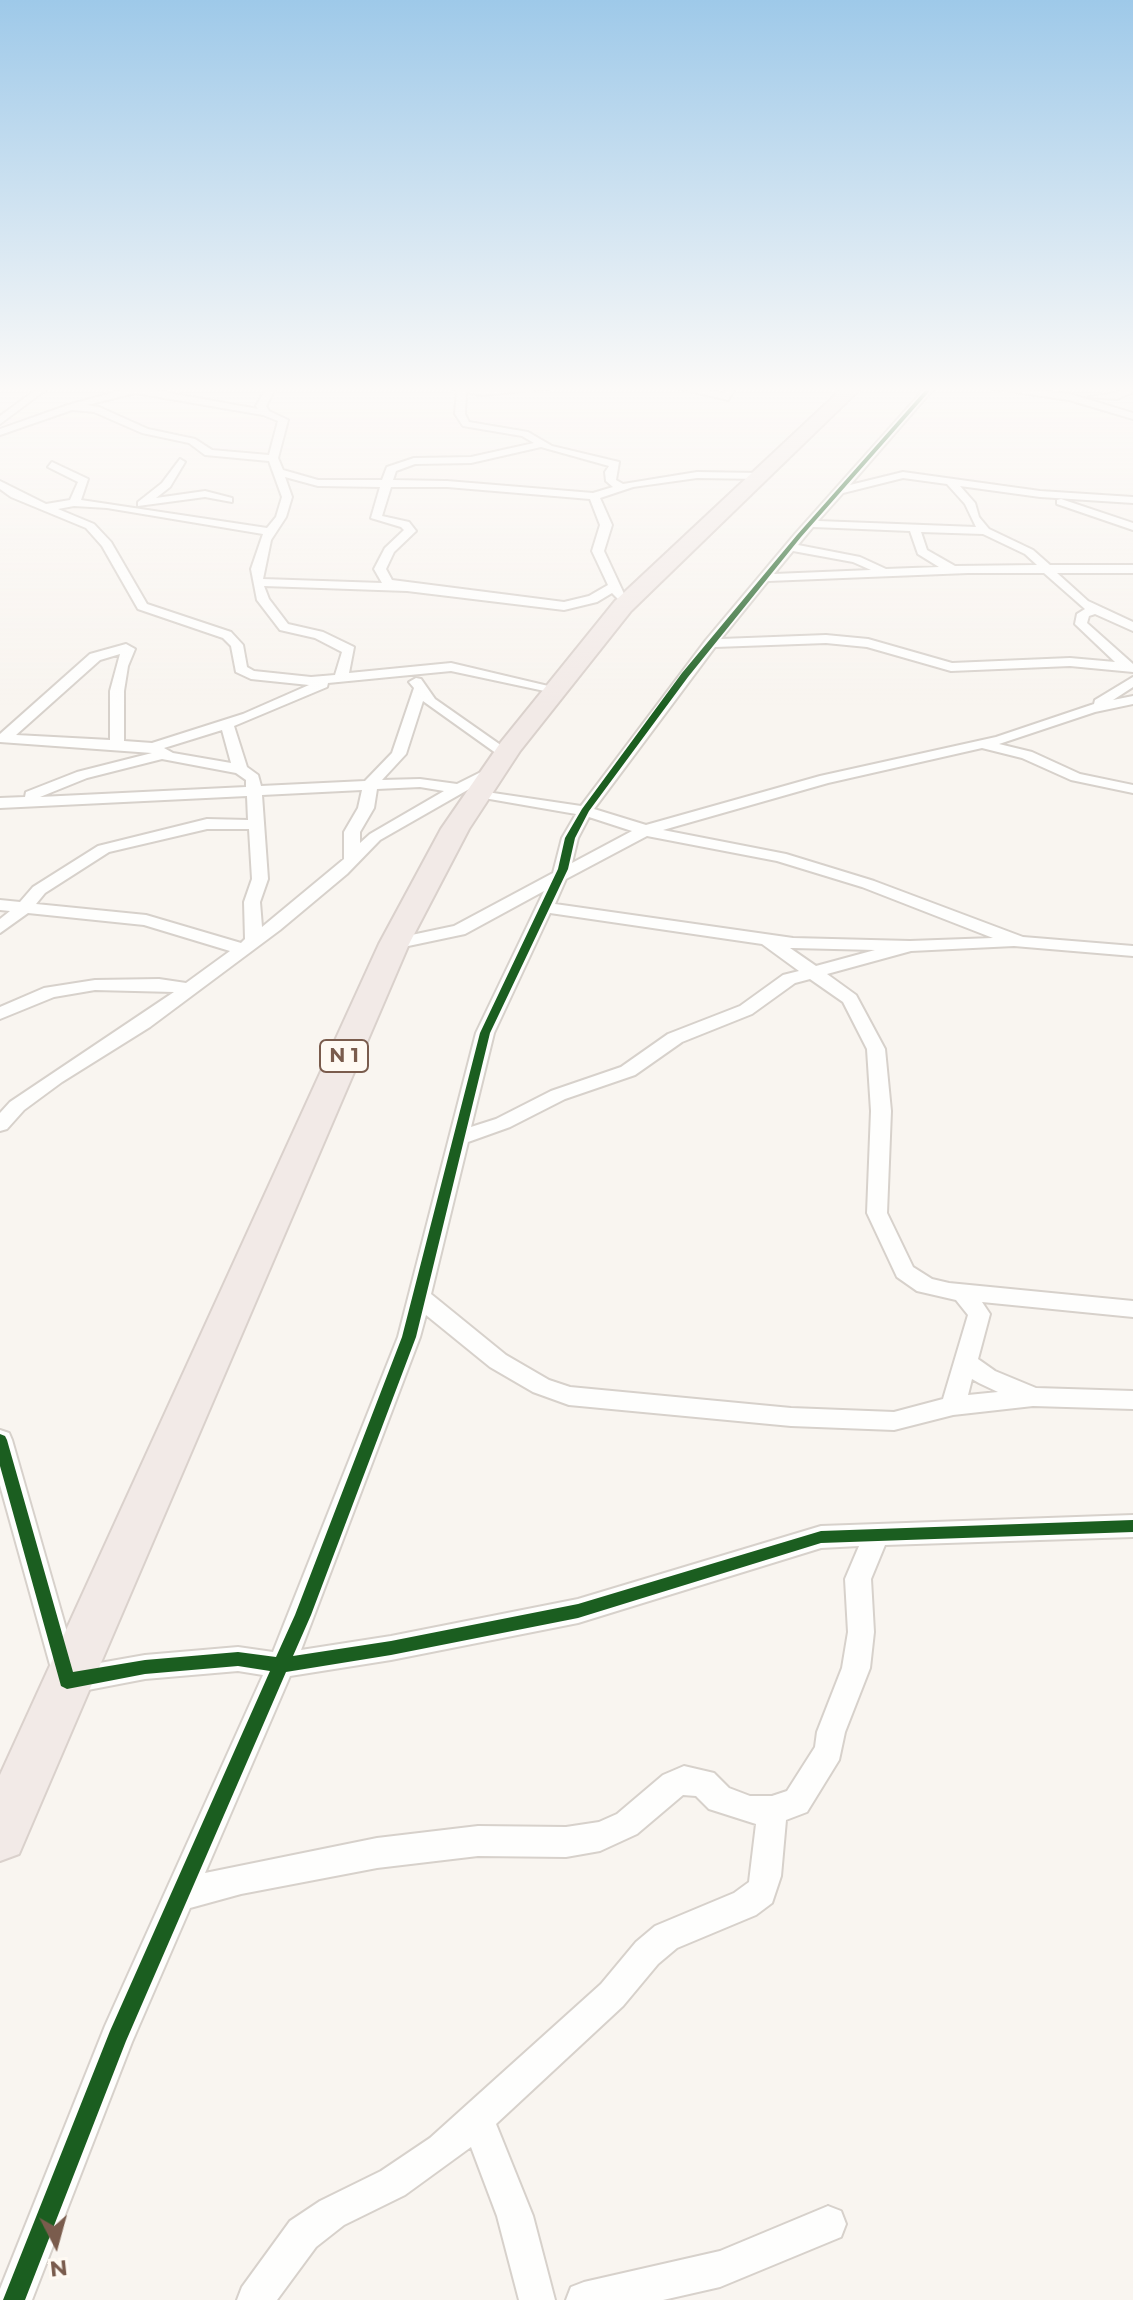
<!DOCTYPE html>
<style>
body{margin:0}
#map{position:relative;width:1133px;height:2300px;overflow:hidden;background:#f9f5f0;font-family:Montserrat,sans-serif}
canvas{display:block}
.north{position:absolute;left:16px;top:2204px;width:80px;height:80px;-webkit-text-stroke:6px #fffaf3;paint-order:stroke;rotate:174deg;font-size:22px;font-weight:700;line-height:32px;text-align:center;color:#7a5c4d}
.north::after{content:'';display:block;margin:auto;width:28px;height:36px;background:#7a5c4d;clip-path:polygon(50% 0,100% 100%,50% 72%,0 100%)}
</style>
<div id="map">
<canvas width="1133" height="2300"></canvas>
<div class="north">N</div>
</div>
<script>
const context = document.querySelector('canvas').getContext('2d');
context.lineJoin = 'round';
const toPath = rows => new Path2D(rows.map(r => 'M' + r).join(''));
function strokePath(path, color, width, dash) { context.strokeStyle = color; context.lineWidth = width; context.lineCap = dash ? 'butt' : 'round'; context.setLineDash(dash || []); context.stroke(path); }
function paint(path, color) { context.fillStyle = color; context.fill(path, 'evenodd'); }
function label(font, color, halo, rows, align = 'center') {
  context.font = font + ' Montserrat,sans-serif'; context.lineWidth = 7; context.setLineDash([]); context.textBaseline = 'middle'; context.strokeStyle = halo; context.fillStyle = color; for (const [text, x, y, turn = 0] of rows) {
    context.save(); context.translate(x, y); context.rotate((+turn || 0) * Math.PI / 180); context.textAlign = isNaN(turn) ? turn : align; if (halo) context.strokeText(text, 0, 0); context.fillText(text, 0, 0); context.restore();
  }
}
const street = toPath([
 [41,386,51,386,0,424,0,416,41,386],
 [137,386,153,386,147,389,258,409,256,406,268,386,277,386,266,406,269,411,288,420,278,458,283,470,318,480,382,480,387,467,414,458,471,457,534,443,522,436,463,426,455,414,457,390,444,386,482,389,575,386,482,395,466,392,465,414,469,422,528,432,552,446,619,462,616,480,623,484,697,472,761,473,766,476,761,479,697,478,633,487,600,498,612,525,604,551,625,596,619,600,612,593,597,602,564,610,407,591,264,586,269,599,288,624,323,632,354,647,349,673,451,663,561,689,554,693,451,671,328,683,327,687,234,726,247,767,258,775,261,786,365,781,392,753,414,688,409,682,416,678,421,679,435,699,512,753,500,756,423,701,406,754,382,780,420,779,457,784,487,769,494,773,492,776,380,840,347,874,280,930,150,1027,62,1082,24,1110,7,1129,0,1131,0,1113,10,1102,174,992,95,990,54,997,0,1019,0,1007,44,988,95,980,159,979,186,983,230,951,144,925,28,913,0,933,0,919,10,911,0,910,0,900,20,902,33,887,98,846,207,819,248,820,247,796,0,808,0,798,25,797,26,792,77,772,152,753,0,742,0,734,90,654,126,644,135,649,128,666,124,691,124,741,152,743,243,714,309,685,251,679,236,672,231,646,223,638,138,609,102,546,86,528,11,497,0,489,0,481,46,504,70,500,78,482,48,467,52,462,88,479,81,500,267,528,276,517,282,497,269,461,205,455,189,443,142,433,94,412,72,410,0,435,0,429,68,405,137,386],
 [135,393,263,415,278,421,269,455,212,450,195,439,148,429,99,407,87,405,135,393],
 [541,447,609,466,605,472,606,481,613,487,593,493,447,481,393,480,396,471,415,464,471,463,541,447],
 [285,477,318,486,380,487,371,518,401,527,404,530,385,548,374,569,382,583,263,579,271,540,286,517,292,497,285,477],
 [391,487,447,487,590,499,600,525,592,551,608,585,589,596,564,602,392,580,386,569,394,552,416,531,409,522,382,516,391,487],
 [74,506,107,508,263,534,251,569,257,600,280,630,315,638,342,652,335,675,311,677,254,671,247,667,243,645,231,632,147,604,111,542,94,524,58,509,74,506],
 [120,654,110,691,110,740,16,735,100,660,120,654],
 [222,730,231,763,173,753,164,748,222,730],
 [162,759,236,773,246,780,246,787,40,797,87,778,162,759],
 [420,787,444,791,370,834,360,843,360,832,374,808,377,789,420,787],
 [362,790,358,808,344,832,344,859,262,927,260,902,268,879,262,795,362,790],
 [207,829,249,829,252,879,244,902,245,939,241,943,146,915,36,904,45,893,109,852,207,829],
 [668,386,688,386,725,394,728,386,737,386,728,400,668,386],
 [927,386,936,386,850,485,903,472,1040,491,1133,497,1133,503,1040,497,960,486,975,503,979,517,989,529,1033,550,1050,565,1133,565,1133,573,1057,573,1088,601,1133,622,1133,631,1095,614,1089,616,1087,623,1133,664,1133,672,1070,666,951,671,867,647,826,643,715,647,594,809,646,825,820,776,996,737,1094,704,1095,700,1133,677,1133,687,1113,700,1133,696,1133,704,1095,712,999,744,1032,752,1080,774,1133,785,1133,793,1071,780,1022,758,982,748,828,783,663,830,786,854,874,881,1023,937,1133,946,1133,956,1014,946,911,951,827,974,856,995,885,1049,891,1111,887,1213,913,1267,932,1279,949,1283,1133,1301,1133,1317,982,1302,990,1314,978,1359,995,1371,1036,1388,1133,1391,1133,1409,1033,1406,953,1415,894,1430,791,1426,569,1405,533,1392,490,1367,426,1315,420,1337,301,1650,391,1636,578,1599,821,1526,1133,1515,1133,1537,885,1545,871,1579,874,1632,870,1668,845,1732,839,1760,807,1812,786,1820,781,1876,772,1903,756,1915,677,1948,658,1964,623,2006,496,2124,533,2216,555,2300,519,2300,497,2216,471,2147,405,2195,344,2225,316,2247,277,2300,237,2300,242,2287,290,2221,320,2201,381,2171,430,2138,601,1984,636,1942,655,1926,734,1893,749,1882,756,1824,709,1809,696,1796,683,1795,637,1834,600,1851,566,1857,478,1856,377,1868,241,1894,190,1908,132,2042,32,2300,0,2300,0,2289,105,2026,263,1675,238,1671,145,1679,67,1694,57,1690,0,1485,0,1430,9,1433,12,1440,77,1667,145,1655,238,1647,273,1652,398,1337,476,1033,544,891,465,934,394,949,385,944,388,940,454,926,553,873,562,838,576,814,478,797,473,796,473,790,581,806,706,640,795,534,927,386],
 [903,478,947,484,965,504,976,527,818,521,843,493,903,478],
 [813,527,910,531,918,554,939,567,886,569,860,557,798,545,813,527],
 [921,532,983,534,1025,554,1037,565,955,566,927,550,921,532],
 [793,551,853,562,871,570,774,574,793,551],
 [968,573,1044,573,1085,609,1077,614,1075,624,1115,662,1070,658,952,663,868,639,826,635,721,639,768,581,968,573],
 [589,817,632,831,572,863,578,838,589,817],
 [647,836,777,861,862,887,993,938,910,941,793,938,555,904,566,879,647,836],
 [550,913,762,944,799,971,783,975,740,1006,668,1034,621,1067,551,1091,496,1119,471,1127,494,1033,550,913],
 [790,948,793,948,875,950,816,966,790,948],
 [810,979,843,1002,867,1049,871,1111,867,1213,897,1277,917,1291,956,1300,968,1315,943,1399,894,1412,791,1408,570,1387,549,1380,506,1355,431,1294,468,1142,510,1127,565,1099,635,1075,682,1042,752,1014,795,983,810,979],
 [972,1379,979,1383,998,1392,968,1395,972,1379],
 [859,1546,845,1579,848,1632,842,1668,817,1732,815,1747,787,1791,772,1796,750,1796,729,1788,714,1773,684,1766,663,1775,617,1814,599,1822,566,1827,478,1826,377,1838,205,1873,290,1676,391,1660,578,1623,821,1548,859,1546],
 [975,386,1070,394,1133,413,1133,419,1069,400,975,386],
 [1133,386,1133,392,1117,399,1089,397,1115,393,1133,386],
 [180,459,185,462,170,487,156,498,205,491,232,498,232,502,205,497,138,506,138,502,162,483,180,459],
 [1061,499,1133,523,1133,530,1057,504,1057,500,1061,499],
 [828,2206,841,2211,846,2224,841,2237,720,2287,663,2300,566,2300,571,2287,584,2282,720,2251,828,2206]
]);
const highway = toPath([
 [845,386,863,386,631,611,520,751,469,829,409,944,19,1854,0,1861,0,1775,379,944,441,829,501,742,615,601,845,386]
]);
const cycleway = toPath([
 [929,386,934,386,801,537,688,677,589,811,575,838,568,869,490,1033,416,1337,311,1615,293,1656,391,1641,578,1604,821,1531,1133,1520,1133,1532,821,1543,578,1618,391,1655,286,1672,126,2041,25,2300,3,2300,110,2031,270,1671,238,1666,145,1674,67,1689,61,1686,0,1466,0,1434,5,1436,7,1440,73,1672,145,1660,238,1652,276,1657,295,1615,402,1337,480,1033,558,869,565,838,582,809,682,673,797,535,929,386]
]);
const shields = [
 [344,1056,48]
];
const shieldNames = [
 ["N 1",344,1056]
];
strokePath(street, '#d7d1cb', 4);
strokePath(highway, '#dad1cc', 4);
paint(street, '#fefefd');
paint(highway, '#f2eae7');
paint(cycleway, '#1b5e20');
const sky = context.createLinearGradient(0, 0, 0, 708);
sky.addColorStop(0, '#9ec9e9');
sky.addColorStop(0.55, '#fcfaf8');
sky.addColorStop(1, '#fcfaf800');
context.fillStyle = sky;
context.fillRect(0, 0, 1133, 708);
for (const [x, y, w] of shields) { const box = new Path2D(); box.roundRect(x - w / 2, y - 16, w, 32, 6); context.fillStyle = '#fffaf3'; context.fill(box); strokePath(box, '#7a5c4d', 2); }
label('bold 20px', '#7a5c4d', null, shieldNames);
</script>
